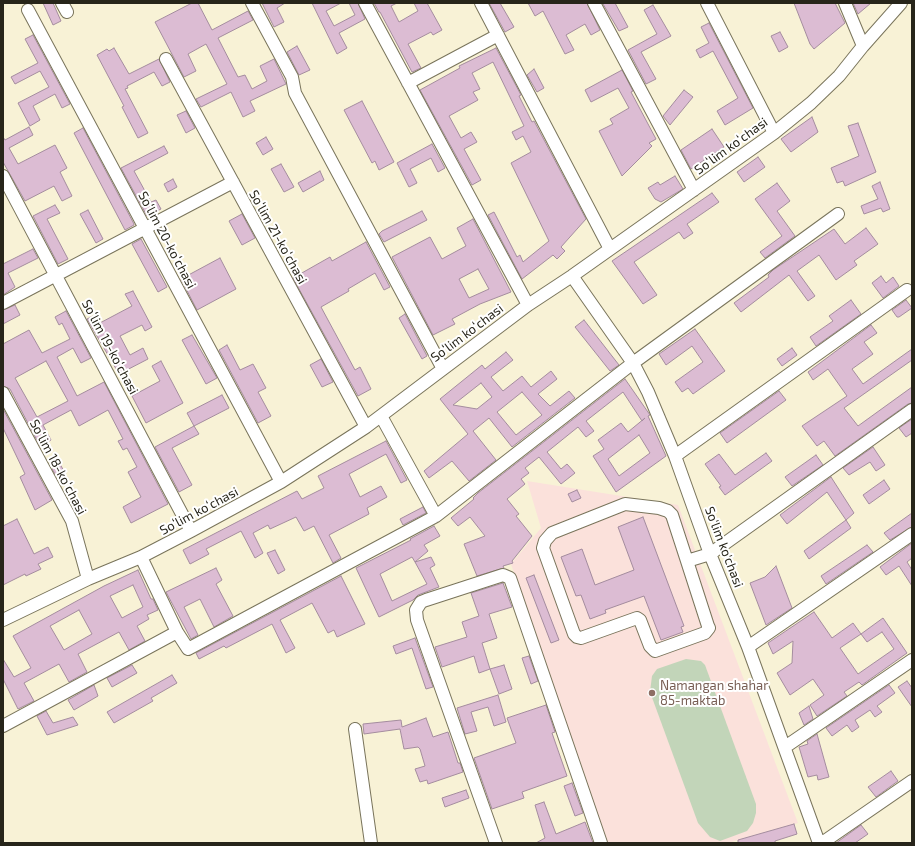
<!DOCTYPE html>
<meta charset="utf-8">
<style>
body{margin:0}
#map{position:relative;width:915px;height:846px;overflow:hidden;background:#f8f2d6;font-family:"Exo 2",sans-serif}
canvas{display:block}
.frame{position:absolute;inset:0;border:4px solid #27251a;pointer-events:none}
</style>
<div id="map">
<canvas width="915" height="846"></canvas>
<div class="frame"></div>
</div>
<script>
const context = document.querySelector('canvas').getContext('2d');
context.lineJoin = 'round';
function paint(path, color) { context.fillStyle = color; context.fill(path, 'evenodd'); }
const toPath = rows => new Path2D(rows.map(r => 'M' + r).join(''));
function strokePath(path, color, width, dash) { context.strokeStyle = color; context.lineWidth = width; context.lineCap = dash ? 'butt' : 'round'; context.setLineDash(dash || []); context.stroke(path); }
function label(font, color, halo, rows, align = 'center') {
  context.font = font + ' "Exo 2",sans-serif'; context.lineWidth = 4; context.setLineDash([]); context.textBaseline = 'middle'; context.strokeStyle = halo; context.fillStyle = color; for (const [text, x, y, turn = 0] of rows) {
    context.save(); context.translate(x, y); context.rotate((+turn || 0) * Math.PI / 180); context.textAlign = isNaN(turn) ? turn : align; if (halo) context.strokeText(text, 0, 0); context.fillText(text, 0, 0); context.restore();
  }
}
const education = toPath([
 [527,481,678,505,798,823,728,843,606,843,511,564,541,528]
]);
const green = toPath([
 [686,659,701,661,705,665,756,804,756,813,753,823,747,831,720,841,710,837,698,823,650,692,652,676,657,669]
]);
const building = toPath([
 [43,3,53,3,61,21,53,25,43,3],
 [192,3,198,3,212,30,248,11,253,20,218,38,238,77,245,75,252,89,267,81,260,66,274,59,286,84,250,101,255,111,243,117,231,92,201,107,196,99,227,84,206,44,188,54,196,71,184,77,155,22,192,3],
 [262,3,285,3,277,8,284,22,274,27,262,3],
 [312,3,341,3,326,11,334,26,355,15,349,3,358,3,365,19,339,33,347,48,337,54,312,3],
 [374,3,397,3,391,6,399,22,418,11,414,3,427,3,442,30,433,35,431,32,408,44,421,68,412,72,380,12,379,12,374,3],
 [489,3,500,3,514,27,505,32,489,3],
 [528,3,587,3,600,30,591,35,585,24,566,35,574,50,565,54,543,11,535,16,528,3],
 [604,3,615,3,628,27,619,31,603,4,604,3],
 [794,3,835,3,845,23,814,49,810,44,794,3],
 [853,3,871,3,858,14,853,3],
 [653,5,671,36,641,52,656,79,646,84,628,50,657,34,644,10,653,5],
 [709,23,753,108,725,125,717,111,738,98,713,51,700,58,696,50,709,43,701,27,709,23],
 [780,32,788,47,779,52,771,36,780,32],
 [33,35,70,104,62,108,55,94,33,106,40,120,30,126,18,103,49,87,40,71,15,84,11,77,38,63,25,39,33,35],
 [297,46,310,70,299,75,287,52,297,46],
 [114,48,129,74,159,59,170,82,162,86,154,72,127,86,128,88,125,89,148,133,138,138,122,107,124,106,97,55,107,49,109,51,114,48],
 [496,48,521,95,519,96,532,122,534,121,586,219,561,247,565,251,557,259,553,255,522,279,488,215,494,212,517,257,520,255,523,262,549,241,511,163,531,152,523,136,516,140,512,132,524,126,493,62,472,73,480,89,473,92,478,100,449,116,461,138,471,132,477,142,464,149,481,180,472,185,420,90,460,68,459,66,496,48],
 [534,69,544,88,537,92,527,75,534,69],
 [622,70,633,91,631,92,656,139,649,143,652,146,622,176,599,131,613,124,610,119,629,108,618,88,591,102,585,90,622,70],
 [684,90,693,97,670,125,663,116,684,90],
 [362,101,394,162,379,170,375,161,372,163,344,110,362,101],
 [186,111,195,128,186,133,177,115,186,111],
 [812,117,818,132,791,152,781,139,812,117],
 [858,123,876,172,845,186,843,181,837,183,831,168,859,156,848,126,858,123],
 [29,127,33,135,9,148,18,164,55,145,67,168,60,172,72,196,62,201,54,186,25,201,3,162,3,137,5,140,29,127],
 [83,128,134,224,134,225,125,230,74,133,83,128],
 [712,129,724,147,691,169,681,150,712,129],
 [266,137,273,149,263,155,256,143,266,137],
 [432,144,445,168,438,172,431,158,410,169,417,183,409,187,397,163,432,144],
 [164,146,168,153,134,171,151,202,156,200,161,209,147,216,121,168,164,146],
 [758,157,765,167,744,182,737,172,758,157],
 [281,164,294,187,284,192,271,169,281,164],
 [320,171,324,180,303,192,298,183,320,171],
 [675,176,683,189,661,202,655,199,648,188,658,182,660,185,675,176],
 [173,179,177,187,168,192,164,184,173,179],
 [880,182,890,209,883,212,881,208,864,214,861,206,878,199,872,186,880,182],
 [777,183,790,201,777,211,795,236,765,258,760,252,782,236,755,199,777,183],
 [712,193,719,202,687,224,693,233,684,239,679,232,634,262,657,295,643,304,612,261,712,193],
 [55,205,60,213,47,219,68,259,58,264,33,216,55,205],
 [88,210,103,239,96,243,80,214,88,210],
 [422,211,427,220,384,242,379,234,382,231,422,211],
 [242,214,255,238,242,245,229,221,242,214],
 [473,219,511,292,480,304,452,319,455,324,433,335,392,257,430,237,442,259,466,246,457,228,473,219],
 [478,269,489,289,469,298,459,279,478,269],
 [866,228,878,244,854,261,857,265,836,280,819,255,797,271,815,296,808,301,789,275,741,312,734,303,769,277,768,275,773,270,834,229,845,244,866,228],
 [141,239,167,287,158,292,132,244,141,239],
 [366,242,390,287,384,290,375,273,348,289,349,291,321,307,355,370,360,367,371,389,358,396,293,278,330,257,332,261,366,242],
 [33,249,38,258,8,273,15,287,3,295,3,264,33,249],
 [220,258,236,289,197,310,181,279,220,258],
 [881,276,886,283,893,277,899,286,883,298,872,283,881,276],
 [133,291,152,327,145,331,142,325,120,336,130,355,143,348,148,359,119,374,87,319,93,316,98,324,132,306,125,294,133,291],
 [851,300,861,314,816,346,810,337,833,321,829,316,851,300],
 [906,300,912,308,899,317,897,317,892,310,906,300],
 [15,305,20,315,3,324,3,310,15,305],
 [66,311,91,358,81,363,73,348,57,357,77,396,104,382,168,504,131,523,123,507,141,497,128,472,137,467,127,448,123,450,118,441,123,439,108,410,79,426,71,410,43,425,51,440,40,446,10,389,3,386,3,344,29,330,42,353,70,339,62,323,59,325,55,317,66,311],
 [46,361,68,401,37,417,15,378,46,361],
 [405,314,427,356,422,359,399,318,405,314],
 [584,320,619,365,610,371,575,327,584,320],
 [871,325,877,333,864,342,873,354,852,369,863,384,912,349,912,360,844,408,858,426,912,387,912,403,908,404,835,456,824,441,817,446,802,426,847,396,828,369,813,380,808,372,871,325],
 [695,329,725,371,693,394,688,388,682,392,675,382,703,362,692,346,666,365,659,354,695,329],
 [192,335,217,378,206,384,182,340,192,335],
 [227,345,240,370,253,364,266,388,258,392,271,416,258,423,219,350,227,345],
 [792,348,797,355,782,366,777,359,792,348],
 [506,352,513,360,491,377,503,391,522,376,531,387,551,371,557,379,538,394,550,406,569,391,575,398,512,447,489,418,473,431,496,460,469,481,452,461,429,478,424,471,468,434,440,399,482,365,485,369,506,352],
 [481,383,492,397,477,409,453,405,481,383],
 [522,392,542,415,516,435,497,412,522,392],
 [321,359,333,382,322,387,310,365,321,359],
 [161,361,183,403,146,423,132,396,160,381,152,366,161,361],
 [625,379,650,415,648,416,666,456,616,492,593,456,604,449,598,440,621,423,628,432,645,418,642,421,623,392,586,421,594,431,586,437,578,427,547,452,561,469,567,464,575,473,561,484,539,457,525,468,529,473,521,479,525,484,507,499,519,514,516,516,532,536,512,561,513,563,503,566,504,568,477,576,464,544,485,536,470,517,458,526,451,518,474,499,473,498,478,493,625,379],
 [639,435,650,453,619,476,608,459,639,435],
 [779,391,786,400,727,443,720,433,779,391],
 [222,395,229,408,194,426,187,413,222,395],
 [3,409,52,500,35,510,20,477,25,474,3,428,3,409],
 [912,419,912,433,906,437,899,428,912,419],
 [194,426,199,434,172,448,192,485,179,492,155,447,194,426],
 [386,441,407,480,401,483,386,454,349,474,360,497,381,486,387,497,367,508,369,514,329,535,341,558,333,563,314,526,304,531,296,517,270,529,268,525,253,533,263,553,255,558,241,531,206,549,209,554,190,564,183,550,297,491,302,499,324,488,318,476,386,441],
 [873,447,885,465,876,471,870,462,849,475,843,468,873,447],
 [766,453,772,461,725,495,719,487,721,486,705,464,719,454,735,475,766,453],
 [816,455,823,465,792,486,785,477,816,455],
 [60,464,65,473,57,477,52,469,60,464],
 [831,477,854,513,846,520,827,492,787,524,780,515,831,477],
 [884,480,890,489,869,504,863,495,884,480],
 [577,490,581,498,572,502,568,494,577,490],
 [423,507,426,513,403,525,400,519,423,507],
 [912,513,912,527,890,540,884,533,912,513],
 [643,517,684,626,681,627,683,632,661,640,644,596,605,610,606,613,590,619,581,595,576,596,561,557,582,549,595,585,634,570,618,527,643,517],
 [17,519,34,554,48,547,53,557,38,564,41,569,26,576,25,574,3,585,3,526,17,519],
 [846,520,851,528,809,559,804,551,846,520],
 [434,526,440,536,424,545,428,551,415,562,412,557,380,574,392,601,427,584,415,562,431,557,435,565,430,568,439,587,418,595,413,600,379,617,356,568,411,540,410,539,434,526],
 [912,543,912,558,907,562,912,570,912,586,899,566,886,575,880,567,912,543],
 [867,545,873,552,826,584,821,576,867,545],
 [275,550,285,570,278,574,267,553,275,550],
 [776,566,792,608,766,625,750,583,765,577,776,566],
 [216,568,222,580,216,584,233,616,214,627,200,599,184,607,198,635,191,639,166,592,216,568],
 [138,570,151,599,153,599,158,610,147,615,149,619,137,626,145,641,129,650,119,632,78,654,87,672,69,682,59,664,24,683,34,701,18,709,3,679,3,659,14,677,31,668,13,636,104,586,138,570],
 [133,585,143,607,122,618,110,596,133,585],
 [79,610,92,634,64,650,50,626,79,610],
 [534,575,559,640,551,643,526,578,534,575],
 [341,576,365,624,337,637,334,630,328,633,312,603,280,620,295,648,286,653,272,624,226,648,224,646,199,659,196,653,341,576],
 [503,583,512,607,489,614,497,638,482,643,490,669,479,673,474,656,442,667,435,647,467,637,462,622,479,616,471,593,503,583],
 [814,612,832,638,853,623,861,634,883,618,907,653,862,685,859,682,844,692,847,696,817,716,810,705,824,695,813,679,790,695,777,673,792,663,793,641,773,654,768,643,814,612],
 [882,632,894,649,858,674,840,648,861,634,867,642,882,632],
 [415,638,433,687,426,689,412,648,396,654,393,646,415,638],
 [529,656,538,681,531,684,522,658,529,656],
 [132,665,137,673,112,687,107,678,132,665],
 [504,665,512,689,499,694,490,669,504,665],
 [172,675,177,683,151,698,153,701,114,723,107,712,172,675],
 [907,681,912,688,912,707,898,687,907,681],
 [94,685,98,696,74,710,68,700,94,685],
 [889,685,895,693,877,706,882,712,875,717,870,710,855,720,859,727,852,732,847,725,832,736,826,728,889,685],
 [498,695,506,722,494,726,488,707,471,712,477,731,465,734,457,708,498,695],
 [546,705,555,732,552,733,567,776,522,792,524,798,492,809,474,758,516,743,507,718,546,705],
 [809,706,813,719,804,725,799,713,809,706],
 [46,711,53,723,73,717,78,725,47,735,37,716,46,711],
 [426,718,433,737,448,732,458,763,460,763,463,772,428,784,427,780,420,782,415,769,425,766,420,749,418,747,404,749,400,729,364,734,363,724,401,720,402,727,426,718],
 [817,734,829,777,818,780,817,775,808,777,799,747,808,744,807,741,817,734],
 [891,771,898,781,876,797,868,787,891,771],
 [572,783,583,813,575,816,564,786,572,783],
 [466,790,469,798,445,807,442,798,466,790],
 [544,802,556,834,585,822,593,843,536,843,545,838,535,805,544,802],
 [794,824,797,834,775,841,775,843,738,843,738,840,794,824],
 [861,825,868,834,855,843,836,843,861,825]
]);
const minor = toPath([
 [62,3,67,12],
 [252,3,292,77,295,93,443,369],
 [365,3,528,305],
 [481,3,610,249],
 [594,3,694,190],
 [707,3,774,133],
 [845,3,863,46],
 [28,10,281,482],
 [166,59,366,427],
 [408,83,498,35],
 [3,176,191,531],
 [572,276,633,363,648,392,675,456,710,554,748,647,819,843],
 [3,303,233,182],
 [3,393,72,521,88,579],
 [675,456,907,290],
 [436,516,633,363,838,214],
 [141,557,177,632,188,649,436,516,381,416],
 [687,561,672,515,668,511,659,508,625,504,552,533,545,541,543,548,574,634,577,637,581,638,637,618,640,620,650,646,655,651,705,633,709,628,708,626,687,561,710,554,912,410],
 [3,620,88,579,141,557,191,531,281,482,366,427,528,305,572,276,774,133,811,103,839,76,863,46,901,3],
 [748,647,912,534],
 [3,726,177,632],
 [355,729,371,843],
 [785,747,912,660],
 [496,843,417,620,416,610,421,602,426,600,503,575,510,578,601,843],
 [822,843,912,781]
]);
const markers = [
 [652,693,4,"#8d6e63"]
];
const streetNames = [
 ["Soʻlim koʻchasi",731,146,-36],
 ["Soʻlim 21-koʻchasi",278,237,61],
 ["Soʻlim 20-koʻchasi",167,240,62],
 ["Soʻlim koʻchasi",467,333,-37],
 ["Soʻlim 19-koʻchasi",110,347,62],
 ["Soʻlim 18-koʻchasi",58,467,62],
 ["Soʻlim koʻchasi",199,511,-28],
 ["So'lim ko'chasi",724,547,69]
];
const educationNames = [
 ["Namangan shahar",660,686],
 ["85-maktab",660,701]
];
paint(education, '#fbe1db');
paint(green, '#c2d5b9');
paint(building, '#dcbcd3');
strokePath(building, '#a48c9e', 1);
strokePath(minor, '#79745b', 14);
strokePath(minor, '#fff', 12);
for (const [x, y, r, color] of markers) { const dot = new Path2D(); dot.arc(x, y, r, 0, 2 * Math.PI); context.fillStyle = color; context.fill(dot); strokePath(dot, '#fff', 1.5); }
label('13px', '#27251a', '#fff', streetNames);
label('13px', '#785e54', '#fff', educationNames, 'left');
</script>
